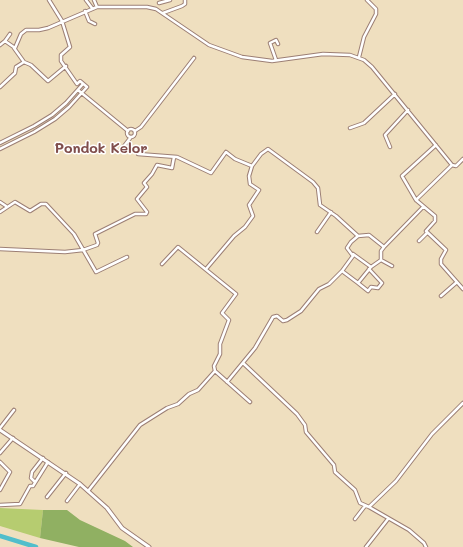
<!DOCTYPE html>
<style>
body{margin:0}
canvas{display:block;background:#efdfbf}
</style>
<canvas width="463" height="547"></canvas>
<script>
const context = document.querySelector('canvas').getContext('2d');
context.lineJoin = 'round';
function paint(path, color) { context.fillStyle = color; context.fill(path, 'evenodd'); }
const toPath = rows => new Path2D(rows.map(r => 'M' + r).join(''));
function strokePath(path, color, width, dash) { context.strokeStyle = color; context.lineWidth = width; context.lineCap = dash ? 'butt' : 'round'; context.setLineDash(dash || []); context.stroke(path); }
function label(font, color, halo, rows, align = 'center') {
  context.font = font + ' Mali,sans-serif'; context.lineWidth = 3; context.setLineDash([]); context.textBaseline = 'middle'; context.strokeStyle = halo; context.fillStyle = color; for (const [text, x, y, turn = 0] of rows) {
    context.save(); context.translate(x, y); context.rotate((+turn || 0) * Math.PI / 180); context.textAlign = isNaN(turn) ? turn : align; if (halo) context.strokeText(text, 0, 0); context.fillText(text, 0, 0); context.restore();
  }
}
const green = toPath([
 [0,508,43,510,40,538,0,526]
]);
const forest = toPath([
 [43,510,67,510,80,520,125,541,133,547,79,547,40,538]
]);
const river = toPath([
 [0,536,36,547]
]);
const minor = toPath([
 [86,0,92,8],
 [94,0,97,7],
 [159,3,170,0],
 [85,11,89,21,95,24],
 [163,13,182,6,185,4,185,0],
 [5,41,10,34],
 [0,45,5,41,15,48,21,34,26,30,39,30,48,28,97,7,147,7,156,9,209,45,242,57,272,61,323,54,350,55,364,60,372,67,452,165,456,166,463,159],
 [14,48,24,62],
 [359,57,364,37,376,14,376,9,367,0],
 [276,60,270,43,276,40,278,44],
 [0,87,15,73,16,67,24,62,31,65,48,81,66,66],
 [78,90,128,131],
 [350,128,364,123,395,94],
 '127 133a4 4 0 1 1 8 0a4 4 0 1 1-8 0Z',
 [135,131,141,127,194,58],
 [0,143,34,126,52,115,66,103,83,84],
 [390,147,385,135,408,110],
 [0,149,34,132,55,119,69,107,87,87,80,81,77,84,61,61,61,55,70,47,62,21,49,0],
 [121,150,131,137],
 [138,154,177,157,211,173,226,152,235,159,252,166],
 [452,165,416,200,435,216,435,221,426,231,446,250,441,259,441,264,463,289],
 [416,200,402,176,436,145],
 [0,202,6,206],
 [0,212,15,202,30,211,41,204,46,204,74,234,96,272,127,257],
 [317,232,331,212],
 [419,241,427,233],
 [0,249,65,252,83,250,97,245,98,243,95,234,135,214,146,214,147,212,137,199,147,187,144,183,152,174,157,165,172,168,174,157],
 [353,254,371,267],
 [381,260,392,266],
 [162,264,178,247,236,294,222,313,229,320,220,344,220,354,214,366,215,371],
 [206,269,234,236,245,227,253,216,249,205,259,190,250,184,249,176,252,166,261,154,268,149,313,182,318,188,320,205,336,216,358,236],
 [342,271,358,283,371,267,381,260,381,251,384,247],
 [358,283,368,291,371,287,378,288,382,283,369,269],
 [441,296,457,282],
 [243,363,297,414,305,425,306,432,334,465,335,472,355,490,360,503,369,507],
 [227,382,255,348,273,317,277,316,283,321,287,320,301,311,319,289,329,284,342,271,353,256,347,248,351,242,358,236,369,235,384,247,423,207],
 [0,428,14,410],
 [0,453,13,438],
 [0,462,10,472,0,490],
 [35,482,31,478,32,472,43,458],
 [88,491,140,425,167,408,178,404,189,394,198,390,215,371,250,402],
 [47,497,66,473],
 [67,501,80,484],
 [0,505,20,504,30,486,33,486,48,462],
 [355,519,365,506],
 [366,547,388,519],
 [426,547,424,543,409,530,369,507,396,481,432,434,463,403]
]);
const tertiary = toPath([
 [0,430,80,484,107,508,122,528,149,547]
]);
const quarterNames = [
 ["Pondok Kelor",101,149]
];
paint(green, '#b6cc70');
paint(forest, '#90b062');
strokePath(river, '#51becb', 4.5);
strokePath(minor, '#9c7f75', 4.5);
strokePath(tertiary, '#9c7f75', 5);
strokePath(minor, '#fff', 2.5);
strokePath(tertiary, '#fff', 3);
label('bold 14px', '#804e4c', '#fff', quarterNames);
</script>
